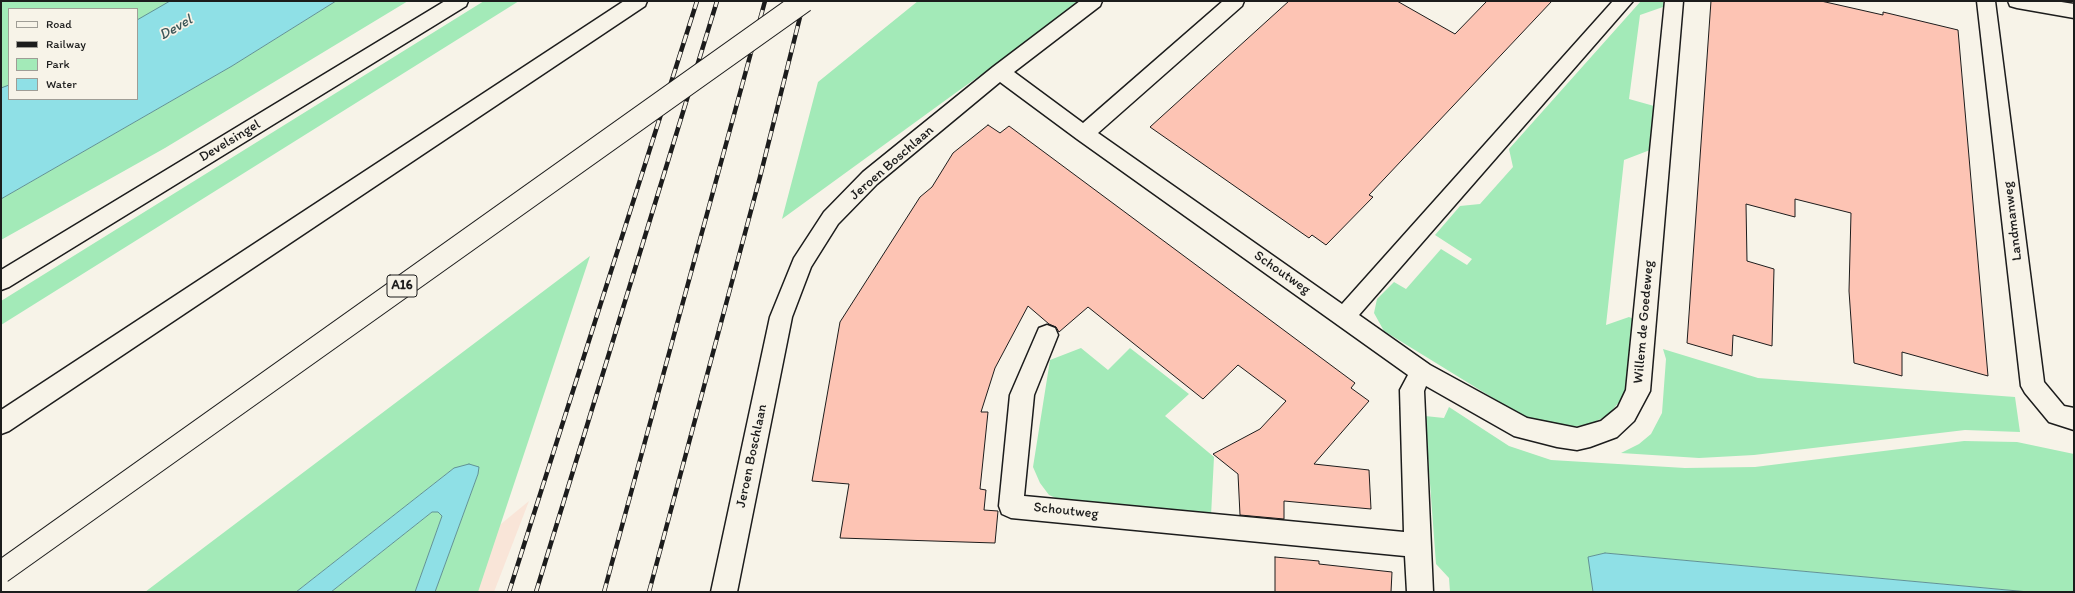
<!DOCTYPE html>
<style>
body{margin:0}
#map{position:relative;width:2075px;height:593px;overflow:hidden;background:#f7f3e8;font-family:Itim,sans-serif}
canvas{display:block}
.frame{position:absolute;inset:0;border:2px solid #1c1c1c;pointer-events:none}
.legend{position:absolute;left:8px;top:8px;width:130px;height:92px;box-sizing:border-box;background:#f7f3e8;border:1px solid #9f9d96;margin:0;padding:5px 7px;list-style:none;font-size:12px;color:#1c1c1c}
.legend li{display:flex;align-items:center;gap:8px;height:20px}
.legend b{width:20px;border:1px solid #9f9d96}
</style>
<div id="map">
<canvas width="2075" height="593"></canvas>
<div class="frame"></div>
<ul class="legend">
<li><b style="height:5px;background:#f7f3e8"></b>Road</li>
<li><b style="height:5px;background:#1c1c1c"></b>Railway</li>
<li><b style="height:11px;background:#a3eab8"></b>Park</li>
<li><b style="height:11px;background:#8fe0e6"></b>Water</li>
</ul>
</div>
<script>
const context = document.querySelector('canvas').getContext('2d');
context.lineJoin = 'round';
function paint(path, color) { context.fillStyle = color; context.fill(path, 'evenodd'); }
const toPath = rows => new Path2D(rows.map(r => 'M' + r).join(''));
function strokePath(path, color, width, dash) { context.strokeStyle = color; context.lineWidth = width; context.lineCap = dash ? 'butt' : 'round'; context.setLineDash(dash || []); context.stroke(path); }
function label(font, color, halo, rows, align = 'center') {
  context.font = font + ' Itim,sans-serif'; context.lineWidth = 3.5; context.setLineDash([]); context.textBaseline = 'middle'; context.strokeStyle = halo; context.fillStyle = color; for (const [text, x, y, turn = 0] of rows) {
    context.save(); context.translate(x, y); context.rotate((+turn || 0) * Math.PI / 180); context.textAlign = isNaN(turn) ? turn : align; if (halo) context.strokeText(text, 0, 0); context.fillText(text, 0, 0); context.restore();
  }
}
const built = toPath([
 [529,501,494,592,418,592]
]);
const green = toPath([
 [1,1,171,1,137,23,137,9,9,9,9,95,1,99],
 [336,1,408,1,165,148,1,240,1,199,232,66],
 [484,1,519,1,1,325,1,301],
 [918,1,1086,1,961,89,782,219,818,82],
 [1641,1,1664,1,1663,7,1640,15,1629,99,1654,106,1650,150,1624,160,1606,325,1629,317,1634,319,1626,394,1608,415,1589,425,1564,427,1527,419,1384,331,1374,313,1377,299,1394,282,1406,289,1441,249,1467,265,1472,259,1435,235,1460,206,1480,204,1513,167,1509,149],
 [590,256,478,592,435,592,478,474,454,468,296,592,145,592],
 [1081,348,1108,370,1130,348,1189,394,1165,416,1214,457,1211,516,1067,503,1049,495,1040,483,1033,467,1050,360],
 [1663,349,1758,378,2015,397,2020,432,1965,430,1754,455,1699,458,1621,453,1639,444,1651,434,1662,413,1666,359],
 [1449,407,1509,446,1551,460,1685,468,1755,467,1964,441,2017,442,2074,454,2074,592,2029,592,1605,553,1589,557,1593,592,1450,592,1449,578,1436,564,1425,416,1444,418],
 [432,512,438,512,442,516,415,592,331,592]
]);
const water = toPath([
 [170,1,336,1,232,66,1,199,1,88,9,85,9,99,137,99,137,20,170,1],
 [469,464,479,467,478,474,435,592,415,592,442,516,438,512,432,512,331,592,296,592,454,468,469,464],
 [1605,553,2029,592,1593,592,1588,557,1605,553]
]);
const building = toPath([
 [1289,1,1397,1,1455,34,1487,1,1552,1,1369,195,1373,197,1326,245,1312,235,1309,238,1150,127,1289,1],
 [1711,1,1821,1,1883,15,1883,12,1958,30,1988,376,1902,352,1902,376,1854,363,1849,291,1851,213,1795,199,1795,217,1746,204,1747,261,1774,269,1772,346,1733,335,1732,356,1687,343,1711,1],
 [988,125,1000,133,1009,126,1355,383,1351,388,1369,401,1314,464,1369,470,1371,509,1284,501,1284,519,1240,515,1238,474,1213,454,1260,429,1286,401,1238,365,1203,399,1088,307,1059,332,1056,327,1049,324,1028,306,995,368,981,412,988,412,980,489,986,490,984,510,998,511,995,543,840,538,849,484,812,481,840,322,920,197,932,187,953,153,988,125],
 [1275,557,1319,561,1319,564,1392,572,1391,592,1275,592,1275,557]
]);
const minor = toPath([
 [445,1,468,1,466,6,9,287,1,290,1,270,445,1],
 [1080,1,1102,1,1100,6,1014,72,1083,123,1223,1,1244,1,1242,6,1098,133,1342,304,1613,1,1633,1,1359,315,1430,365,1527,418,1577,428,1601,421,1618,407,1626,390,1665,1,1683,1,1650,391,1634,421,1617,437,1590,447,1577,450,1557,447,1514,436,1426,386,1424,391,1433,592,1407,592,1405,556,1011,518,1002,514,999,506,1010,395,1039,328,1047,325,1055,328,1058,335,1034,395,1024,496,1404,532,1400,390,1408,375,1077,139,1000,82,877,184,838,224,811,267,792,317,737,592,711,592,770,317,794,258,824,212,863,172,993,67,1080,1],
 [1977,1,1995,1,2044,382,2064,406,2074,408,2074,430,2049,422,2025,393,2021,386,1977,1]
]);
const major = toPath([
 [2008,1,2055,1,2074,4,2074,18,2017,8,2010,6,2008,1]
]);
const highway = toPath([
 [624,1,647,1,645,6,9,431,1,434,1,410,624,1]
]);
const rail = toPath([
 [509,592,697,1],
 [536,592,717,1],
 [604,592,765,1],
 [649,592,760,177,804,1]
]);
const highwayBridge = toPath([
 [1,572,804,1]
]);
const shields = [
 [402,286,30]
];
const shieldNames = [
 ["A16",402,286]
];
const streetNames = [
 ["Develsingel",230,141,-31],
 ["Jeroen Boschlaan",892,163,-41],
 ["Landmanweg",2013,221,-97],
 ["Schoutweg",1282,273,35],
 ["Willem de Goedeweg",1644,322,-85],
 ["Jeroen Boschlaan",752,456,-78],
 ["Schoutweg",1066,511,6]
];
const waterNames = [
 ["Devel",176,28,-30]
];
paint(built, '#f9e5d8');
paint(green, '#a3eab8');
paint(water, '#8fe0e6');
strokePath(water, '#619295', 1);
paint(building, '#fdc4b4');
strokePath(building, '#1c1c1c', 1);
strokePath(minor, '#1c1c1c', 3);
strokePath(major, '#1c1c1c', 3);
strokePath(highway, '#1c1c1c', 3);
paint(minor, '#f7f3e8');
paint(major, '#f7f3e8');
paint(highway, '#f7f3e8');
strokePath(rail, '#1c1c1c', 4.5);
strokePath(rail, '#f7f3e8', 3, [9]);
strokePath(highwayBridge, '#1c1c1c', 24, []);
strokePath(highwayBridge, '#f7f3e8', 22);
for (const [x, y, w] of shields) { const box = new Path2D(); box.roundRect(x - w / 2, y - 11, w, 22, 3); context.fillStyle = '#f7f3e8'; context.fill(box); strokePath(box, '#1c1c1c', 1); }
label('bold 13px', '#1c1c1c', null, shieldNames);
label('14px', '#1c1c1c', '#f7f3e8', streetNames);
label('italic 15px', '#3e5759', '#f7f3e8', waterNames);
</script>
